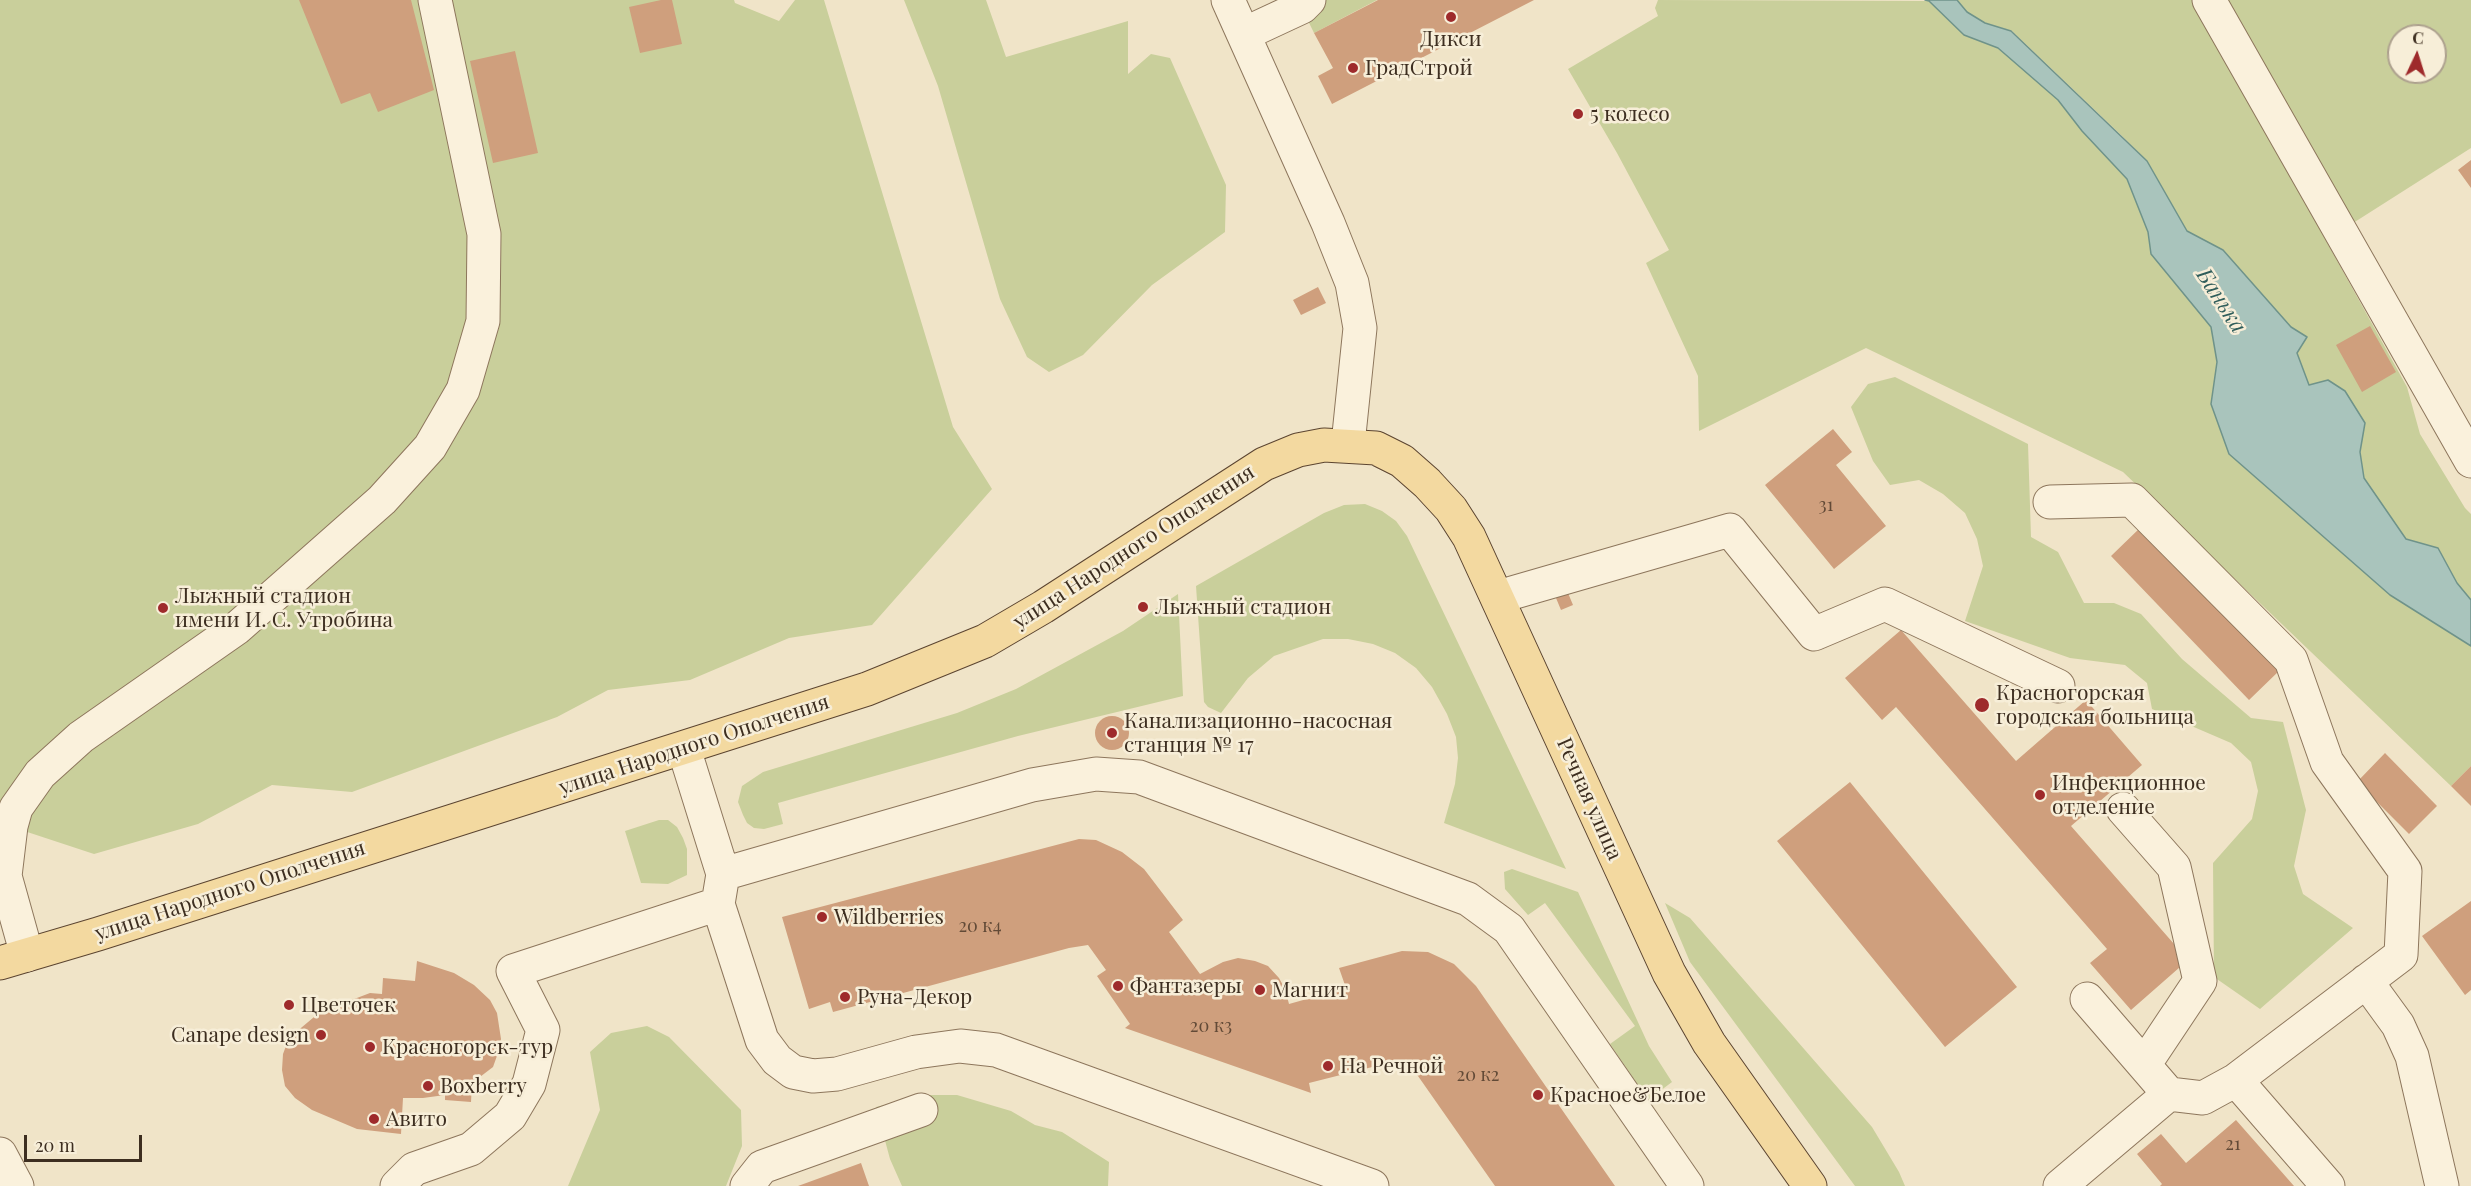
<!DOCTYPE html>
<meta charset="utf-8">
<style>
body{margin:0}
#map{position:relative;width:2471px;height:1186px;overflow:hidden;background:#f0e4c8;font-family:"Playfair Display",serif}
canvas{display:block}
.north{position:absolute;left:2387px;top:24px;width:60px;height:60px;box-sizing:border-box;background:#f7eed8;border:2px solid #ada18e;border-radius:50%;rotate:4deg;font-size:16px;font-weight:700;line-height:24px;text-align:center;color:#3d2e20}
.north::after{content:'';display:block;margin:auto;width:21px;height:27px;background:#9e2a2b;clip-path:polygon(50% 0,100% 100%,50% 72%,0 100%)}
.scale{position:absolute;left:24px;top:1135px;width:118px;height:27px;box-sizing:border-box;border:3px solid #3d2e20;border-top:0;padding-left:8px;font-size:18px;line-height:21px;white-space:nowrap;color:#3d2e20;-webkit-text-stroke:4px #f7eed8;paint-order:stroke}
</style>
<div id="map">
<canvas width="2471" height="1186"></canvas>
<div class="north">С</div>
<div class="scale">20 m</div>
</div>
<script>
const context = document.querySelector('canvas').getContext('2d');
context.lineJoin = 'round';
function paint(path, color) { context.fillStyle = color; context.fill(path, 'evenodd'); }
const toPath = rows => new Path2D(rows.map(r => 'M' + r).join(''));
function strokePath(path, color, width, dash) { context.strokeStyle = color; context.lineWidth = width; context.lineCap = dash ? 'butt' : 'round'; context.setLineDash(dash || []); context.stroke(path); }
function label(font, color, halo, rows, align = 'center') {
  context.font = font + ' "Playfair Display",serif'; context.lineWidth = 5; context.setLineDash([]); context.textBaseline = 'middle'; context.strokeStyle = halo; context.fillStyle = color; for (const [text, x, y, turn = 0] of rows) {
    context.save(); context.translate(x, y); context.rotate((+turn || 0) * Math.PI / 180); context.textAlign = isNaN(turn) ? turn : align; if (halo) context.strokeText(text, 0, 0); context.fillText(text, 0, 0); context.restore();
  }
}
const green = toPath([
 [0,0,734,0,735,3,779,21,795,0,824,0,953,427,992,489,872,625,789,638,690,680,608,690,557,717,352,792,272,785,198,824,94,854,0,823],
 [904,0,986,0,1006,57,1128,21,1128,74,1151,54,1170,58,1226,185,1225,232,1152,285,1083,355,1049,372,1027,357,1000,299,938,86],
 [1298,0,1377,0,1314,33],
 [1658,0,1929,1,1964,35,1998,48,2058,100,2082,131,2127,179,2148,232,2151,254,2211,327,2217,362,2211,404,2390,595,2471,646,2471,766,2451,786,2123,472,1866,348,1699,431,1698,376,1646,263,1669,250,1617,153,1568,69,1658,16,1655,8],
 [1957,0,2193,0,2407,387,2420,434,2465,508,2471,514,2471,600,2457,583,2438,548,2406,539,2364,478,2360,452,2365,423,2345,391,2328,380,2309,385,2297,353,2306,337,2291,327,2223,250,2187,231,2147,161,2121,135,2012,31,1985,23,1967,12],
 [2225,0,2471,0,2471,148,2350,225],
 [2399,36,2435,36,2435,72,2399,72],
 [1895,377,2028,444,2031,537,2058,552,2084,603,2114,603,2141,614,2182,659,2251,718,2283,722,2306,810,2294,866,2303,894,2353,928,2260,1009,2214,977,2213,863,2252,819,2258,791,2251,762,2231,743,2152,709,2147,683,2125,665,2070,658,1965,621,1983,566,1977,539,1965,513,1943,494,1919,480,1890,485,1873,461,1851,407,1868,384],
 [1365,504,1382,511,1396,521,1407,536,1566,869,1444,823,1455,784,1458,758,1456,737,1447,714,1432,687,1416,668,1395,653,1373,644,1348,639,1323,639,1274,656,1248,678,1221,713,1208,707,1204,702,1196,586,1324,513,1344,505],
 [1178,594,1183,696,1018,736,778,803,783,824,764,829,754,828,747,823,743,815,738,802,742,786,763,772,957,713,1016,689,1123,631],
 [659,820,668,820,677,827,683,838,687,849,687,875,668,884,641,883,625,831],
 [1512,869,1578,892,1649,1046,1672,1082,1648,1100,1610,1044,1635,1026,1545,903,1528,915,1505,889,1504,872],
 [1665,903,1690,918,1872,1127,1899,1172,1905,1186,1855,1186,1690,962],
 [647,1026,669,1037,741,1110,742,1146,726,1186,568,1186,600,1110,590,1052,611,1033],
 [927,1095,957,1095,1011,1111,1035,1125,1062,1132,1109,1162,1108,1186,902,1186,890,1159,876,1107]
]);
const water = toPath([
 [1925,0,1957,0,1967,12,1985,23,2011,31,2147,161,2187,231,2223,250,2291,327,2307,337,2297,353,2309,385,2328,380,2345,391,2365,423,2360,452,2364,478,2406,539,2438,548,2457,583,2471,600,2471,646,2390,595,2229,454,2211,404,2217,362,2211,327,2151,254,2148,232,2127,179,2082,131,2058,100,1998,48,1964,35,1929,1,1925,0]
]);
const building = toPath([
 [299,0,411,0,434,90,378,112,370,93,341,104],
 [661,0,672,0,682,44,640,53,629,7],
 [1378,0,1534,0,1332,104,1318,76,1333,68,1314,33],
 [515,51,538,153,493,163,470,61],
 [2471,160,2471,188,2458,170],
 [1318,287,1326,303,1301,315,1293,300],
 [2370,326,2396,372,2362,392,2336,345],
 [1833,429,1852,452,1836,465,1886,526,1834,569,1765,485],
 [2142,526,2280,670,2249,700,2111,556],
 [1568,593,1573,605,1561,610,1556,598],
 [1901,630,2016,761,2086,700,2142,765,2071,826,2188,960,2131,1010,2090,963,2107,949,1896,707,1882,720,1845,678],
 '1095 733a17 17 0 1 1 34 0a17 17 0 1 1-34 0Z',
 [2385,753,2437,806,2409,834,2357,782],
 [2471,766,2471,806,2451,786],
 [1850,782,2017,987,1945,1047,1777,841],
 [1079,839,1096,840,1122,852,1144,869,1183,920,1169,932,1200,974,1223,962,1238,958,1255,961,1268,966,1279,978,1285,989,1289,1004,1346,988,1339,968,1402,951,1428,952,1454,964,1476,986,1615,1186,1495,1186,1411,1066,1388,1063,1309,1083,1311,1093,1125,1028,1130,1024,1097,976,1106,970,1088,945,1069,948,833,1012,830,1002,809,1009,782,917],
 [2471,901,2471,990,2465,995,2422,936],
 [417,961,454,973,474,985,490,1000,497,1013,501,1039,498,1053,493,1067,472,1083,471,1102,445,1100,445,1095,423,1098,403,1098,401,1134,357,1129,312,1110,295,1098,285,1086,282,1070,283,1054,289,1038,320,1012,370,993,382,994,383,978,415,981],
 [2236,1120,2294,1186,2160,1186,2162,1184,2137,1154,2161,1134,2186,1163],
 [861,1163,869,1186,798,1186]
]);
const minor = toPath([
 [1228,0,1328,223,1352,283,1360,328,1348,444],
 [2209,0,2471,461],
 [1244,34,1302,7,1309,0],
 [2050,502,2132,500,2291,660,2327,762,2405,871,2401,955,2236,1080],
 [1498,597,1730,530,1814,634,1885,604,2058,686],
 [684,749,723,874,718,904,762,1040,777,1060,793,1072,813,1076,837,1074,916,1052,960,1046,996,1050,1372,1186],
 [2123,809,2174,867,2200,981,2144,1065],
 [723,874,1032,785,1096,774,1139,777,1468,899,1509,929,1687,1186],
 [27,955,5,876,11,826,16,808,40,774,81,737,237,628,382,500,430,447,463,390,483,321,484,234,435,0],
 [2366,981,2398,1025,2412,1056,2442,1186],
 [2169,1094,2203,1098,2236,1080,2328,1186],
 [0,1154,17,1186],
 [397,1186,414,1169,471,1149,510,1116,529,1084,543,1030,513,971,718,904],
 [747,1186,762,1167,921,1110],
 [2060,1186,2169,1094,2087,999]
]);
const major = toPath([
 [0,963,98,934,867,689,985,641,1043,607,1264,464,1298,450,1324,445,1376,448,1402,461,1427,483,1451,509,1469,537,1669,973,1709,1043,1810,1186]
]);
const markers = [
 [1451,17,6,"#9e2a2b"],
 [1353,68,6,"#9e2a2b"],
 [1578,114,6,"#9e2a2b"],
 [1143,607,6,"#9e2a2b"],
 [163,608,6,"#9e2a2b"],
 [1982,705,8,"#9e2a2b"],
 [1112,733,6,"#9e2a2b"],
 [2040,795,6,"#9e2a2b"],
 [822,917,6,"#9e2a2b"],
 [1118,986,6,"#9e2a2b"],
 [1260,990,6,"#9e2a2b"],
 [845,997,6,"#9e2a2b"],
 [289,1005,6,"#9e2a2b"],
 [321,1035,6,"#9e2a2b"],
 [370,1047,6,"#9e2a2b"],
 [1328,1066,6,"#9e2a2b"],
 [428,1086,6,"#9e2a2b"],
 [1538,1095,6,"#9e2a2b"],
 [374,1119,6,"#9e2a2b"]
];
const numberNames = [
 ["31",1826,505],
 ["20 к4",980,926],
 ["20 к3",1211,1026],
 ["20 к2",1478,1075],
 ["21",2233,1144]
];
const poiNames = [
 ["Дикси",1451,39,"center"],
 ["ГрадСтрой",1365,68],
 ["5 колесо",1590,114],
 ["Лыжный стадион",175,596],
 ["имени И. С. Утробина",175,620],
 ["Лыжный стадион",1155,607],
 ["Красногорская",1996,693],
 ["городская больница",1996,717],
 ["Канализационно-насосная",1124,721],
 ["станция № 17",1124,745],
 ["Инфекционное",2052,783],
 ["отделение",2052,807],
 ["Wildberries",834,917],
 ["Фантазеры",1130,986],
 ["Магнит",1272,990],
 ["Руна-Декор",857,997],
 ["Цветочек",301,1005],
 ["Canape design",309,1035,"right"],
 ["Красногорск-тур",382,1047],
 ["На Речной",1340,1066],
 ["Boxberry",440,1086],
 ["Красное&Белое",1550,1095],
 ["Авито",386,1119]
];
const streetNames = [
 ["улица Народного Ополчения",1134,547,-33],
 ["улица Народного Ополчения",694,745,-18],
 ["Речная улица",1589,799,66],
 ["улица Народного Ополчения",230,891,-18]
];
const waterNames = [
 ["Банька",2221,301,57]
];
paint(green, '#c9cf9b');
paint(water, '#a9c4bc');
strokePath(water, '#6f938a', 1.5);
paint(building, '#cf9f7d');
strokePath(minor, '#8d765c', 35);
strokePath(major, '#5b4430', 35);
strokePath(minor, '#faf1dc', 33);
strokePath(major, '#f3d9a0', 33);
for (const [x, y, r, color] of markers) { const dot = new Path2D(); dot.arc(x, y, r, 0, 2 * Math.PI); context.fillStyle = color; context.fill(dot); strokePath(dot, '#f7eed8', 2); }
label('18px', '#624a37', null, numberNames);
label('21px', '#3d2e20', '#f7eed8', poiNames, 'left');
label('21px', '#3d2e20', '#f7eed8', streetNames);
label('italic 22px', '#2f5d5a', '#f7eed8', waterNames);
</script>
